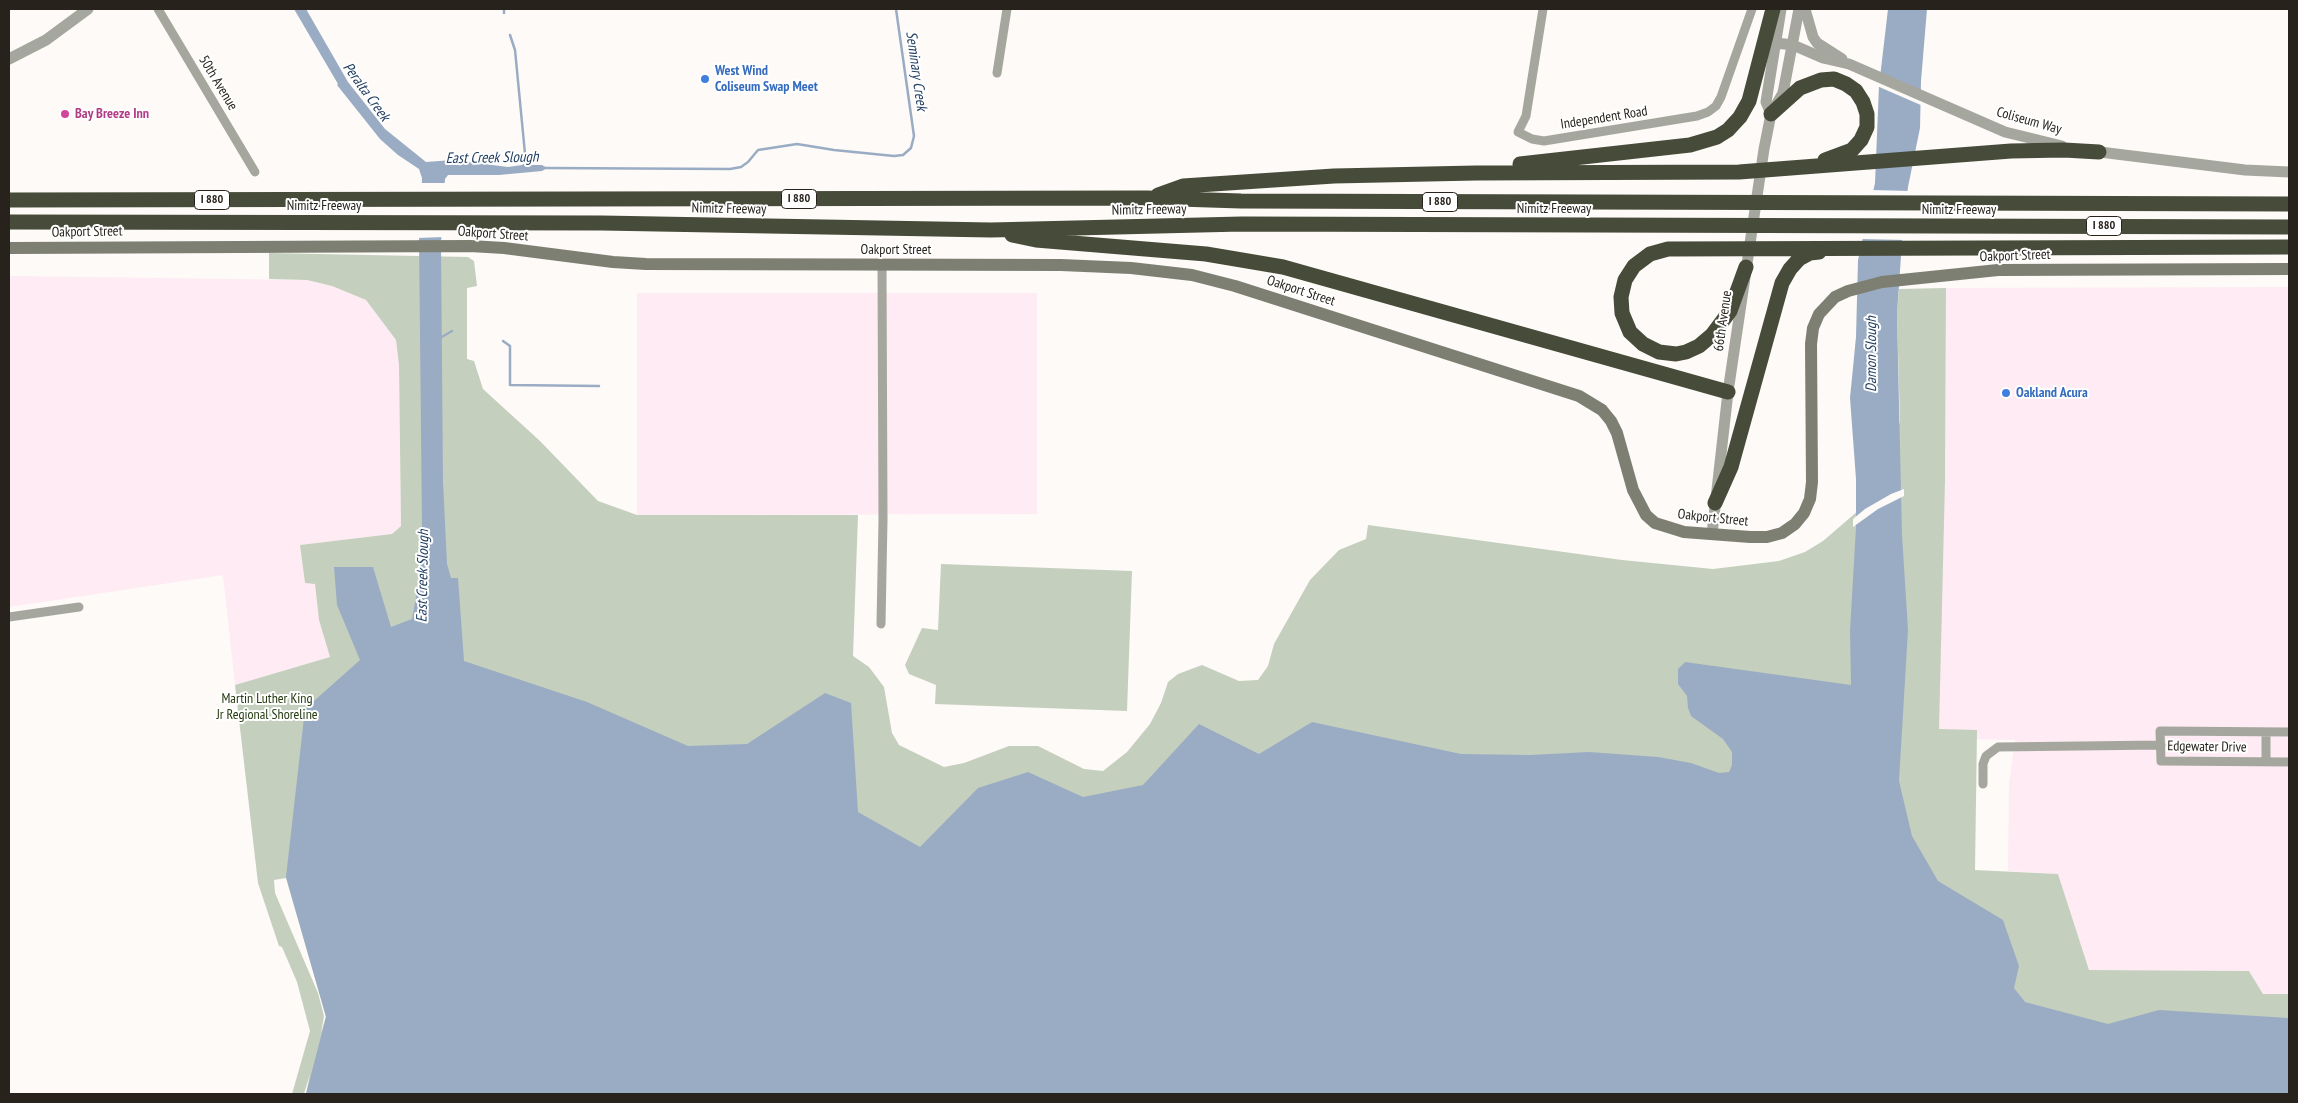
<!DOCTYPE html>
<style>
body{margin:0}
#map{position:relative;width:2298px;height:1103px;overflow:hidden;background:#fdfaf7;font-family:"PT Sans Narrow",sans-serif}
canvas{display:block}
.frame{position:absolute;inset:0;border:10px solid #27221c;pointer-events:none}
</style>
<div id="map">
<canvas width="2298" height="1103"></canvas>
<div class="frame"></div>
</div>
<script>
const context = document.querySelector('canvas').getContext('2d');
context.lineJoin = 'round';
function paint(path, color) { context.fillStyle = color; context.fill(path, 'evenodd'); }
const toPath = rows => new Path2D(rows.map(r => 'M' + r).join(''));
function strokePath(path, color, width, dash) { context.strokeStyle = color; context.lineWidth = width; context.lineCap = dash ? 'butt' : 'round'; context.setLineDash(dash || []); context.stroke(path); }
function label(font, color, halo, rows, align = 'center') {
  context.font = font + ' "PT Sans Narrow",sans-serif'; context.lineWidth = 4; context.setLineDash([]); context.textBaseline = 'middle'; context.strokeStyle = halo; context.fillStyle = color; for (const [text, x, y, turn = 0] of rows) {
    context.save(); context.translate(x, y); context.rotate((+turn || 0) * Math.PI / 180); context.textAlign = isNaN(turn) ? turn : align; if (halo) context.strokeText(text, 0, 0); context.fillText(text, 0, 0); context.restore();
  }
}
const industrial = toPath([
 [9,276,307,280,332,286,366,300,396,340,399,365,401,526,393,534,300,545,305,583,315,583,319,620,330,657,235,685,223,575,9,607],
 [2289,287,2289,994,2263,994,2249,971,2089,970,2058,874,2008,871,2009,784,2015,740,1929,738,1945,481,1946,288],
 [637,293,1037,293,1037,514,637,515]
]);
const green = toPath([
 [269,253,468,257,474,261,477,286,467,288,467,359,474,361,483,389,540,441,598,501,637,515,858,515,853,656,869,667,884,687,892,733,899,745,944,767,964,763,1009,746,1038,746,1084,769,1103,771,1127,752,1150,724,1161,703,1168,682,1178,674,1202,665,1239,681,1258,680,1268,666,1274,644,1310,580,1339,550,1366,539,1368,525,1622,560,1713,569,1779,561,1805,552,1823,541,1866,504,1900,422,1897,314,1899,289,1946,288,1945,481,1939,729,1977,730,1975,870,2058,874,2089,970,2249,971,2263,994,2289,994,2289,1094,306,1094,310,1074,304,1094,292,1094,310,1031,297,982,282,947,279,946,258,883,235,685,330,657,319,620,315,584,305,583,300,545,392,534,401,526,399,365,396,340,366,300,332,286,307,280,269,279],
 [286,878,326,1016,321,1033,324,1016,318,993,275,893,274,880],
 [941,564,1132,571,1127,711,935,704,936,685,909,674,905,665,922,628,938,630]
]);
const water = toPath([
 [294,9,306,9,348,82,385,129,426,162,453,160,508,167,522,165,526,162,531,165,542,165,547,168,542,171,499,175,448,175,445,179,441,243,443,482,447,564,451,578,458,578,464,661,587,702,688,746,747,744,825,693,851,703,858,812,920,847,978,788,1028,772,1083,797,1143,785,1199,724,1259,754,1312,722,1461,754,1530,755,1589,752,1658,757,1691,763,1719,773,1729,772,1732,765,1732,752,1723,739,1691,716,1688,708,1687,696,1678,684,1678,669,1685,662,1851,685,1850,631,1856,527,1856,479,1850,398,1856,337,1858,260,1875,183,1879,86,1888,9,1927,9,1921,81,1920,128,1908,187,1903,227,1897,314,1902,535,1908,630,1899,781,1912,836,1938,881,2003,920,2019,966,2014,988,2025,1002,2108,1024,2159,1010,2289,1018,2289,1094,306,1094,326,1017,286,877,305,709,360,660,337,605,334,567,373,567,391,627,412,619,420,575,422,527,419,240,422,178,419,169,398,155,380,139,337,85,338,84]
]);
const pier = toPath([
 [1879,72,1924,92,1923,106,1877,86],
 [419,183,447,183,444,237,417,238],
 [1871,190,1910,191,1905,240,1860,239],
 [1904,489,1904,496,1878,509,1853,527,1853,519,1865,509,1891,494]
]);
const stream = toPath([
 [504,9,504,13],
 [510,35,515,50,526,164],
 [544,168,730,169,741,167,748,162,758,150,797,144,834,150,894,156,903,155,911,148,914,136,896,9],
 [440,338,452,331],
 [503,341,510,346,510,385,599,386]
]);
const minor = toPath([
 [158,9,255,172],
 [1543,9,1526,116,1518,132,1532,139,1544,141,1697,116,1708,112,1716,106,1721,97,1752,9],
 [997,73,1007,9],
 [9,617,79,607],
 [881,624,883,520,882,265],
 [2289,732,2160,731,2161,761,2289,762],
 [2266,762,2266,732],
 [1983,784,1983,764,1986,756,1998,747,2161,745]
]);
const tertiary = toPath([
 [1805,9,1813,37,1817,43,1842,59],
 [1776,43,1793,45,1823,58,1849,64,2005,132,2062,146],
 [9,59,46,40,88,9],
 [1771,114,1766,102,1781,9],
 [2092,151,2245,170,2289,172],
 [1712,534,1728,392,1764,149,1771,114,1783,93,1799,9]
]);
const secondary = toPath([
 [9,248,470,246,504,248,613,262,646,264,1061,265,1131,268,1192,275,1235,286,1579,396,1602,410,1611,421,1617,433,1633,490,1646,515,1655,523,1684,532,1750,537,1767,537,1782,533,1795,524,1804,513,1810,499,1812,482,1811,344,1813,328,1819,314,1835,297,1848,291,1882,282,1998,270,2289,269]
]);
const motorway = toPath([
 [1771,114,1800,88,1821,80,1834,79,1846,84,1856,91,1863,102,1867,114,1867,127,1861,140,1852,150,1825,160],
 [1520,164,1690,145,1717,137,1728,130,1740,117,1749,101,1773,9],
 [1158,195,1183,186,1334,176,1476,173,1739,172,2011,151,2064,150,2099,152],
 [9,200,1147,198,1241,201,2289,204],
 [9,222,602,223,991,230,1242,224,2289,227],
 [1012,235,1036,240,1206,254,1283,267,1728,392],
 [1746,267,1730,311,1712,335,1699,346,1686,352,1676,354,1659,352,1643,344,1630,332,1622,313,1621,297,1625,280,1634,266,1650,254,1668,249,2289,247],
 [1715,503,1731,467,1782,283,1790,269,1799,259,1810,253,1819,252]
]);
const markers = [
 [705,79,5,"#3f7fe0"],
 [65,114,5,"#d1479c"],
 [2006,393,5,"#3f7fe0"]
];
const shields = [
 [799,199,35],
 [212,200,35],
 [1440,202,35],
 [2104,226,35]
];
const shieldNames = [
 ["I 880",799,199],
 ["I 880",212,200],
 ["I 880",1440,202],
 ["I 880",2104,226]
];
const shopNames = [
 ["West Wind",715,71],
 ["Coliseum Swap Meet",715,87],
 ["Oakland Acura",2016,393]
];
const streetNames = [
 ["50th Avenue",218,83,59],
 ["Independent Road",1604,118,-9],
 ["Coliseum Way",2029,121,16],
 ["Nimitz Freeway",324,206],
 ["Nimitz Freeway",729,209,1],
 ["Nimitz Freeway",1554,209],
 ["Nimitz Freeway",1149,210,-1],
 ["Nimitz Freeway",1959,210],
 ["Oakport Street",87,232,-1],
 ["Oakport Street",493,234,4],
 ["Oakport Street",896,250],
 ["Oakport Street",2015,256,-2],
 ["Oakport Street",1301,291,18],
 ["66th Avenue",1723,321,-82],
 ["Oakport Street",1713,518,6],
 ["Edgewater Drive",2207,747,1]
];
const hotelNames = [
 ["Bay Breeze Inn",75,114]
];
const parkNames = [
 ["Martin Luther King",267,699],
 ["Jr Regional Shoreline",267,715]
];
const waterNames = [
 ["Seminary Creek",916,71,82],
 ["Peralta Creek",366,92,54],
 ["East Creek Slough",492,158,-1],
 ["Damon Slough",1872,354,-90],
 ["East Creek Slough",423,576,-89]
];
paint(industrial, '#feebf4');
paint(green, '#c5cfbe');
paint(water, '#9aacc4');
paint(pier, '#fdfaf7');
strokePath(stream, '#9aacc4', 2.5);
strokePath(minor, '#a5a79e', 9);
strokePath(tertiary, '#a5a79e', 11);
strokePath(secondary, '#7c7f72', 12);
strokePath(motorway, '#474b39', 15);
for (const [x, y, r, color] of markers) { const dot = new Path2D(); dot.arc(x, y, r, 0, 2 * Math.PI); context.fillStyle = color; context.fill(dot); strokePath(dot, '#fff', 2); }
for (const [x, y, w] of shields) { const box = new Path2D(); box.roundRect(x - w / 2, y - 9.5, w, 19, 4); context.fillStyle = '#fff'; context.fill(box); strokePath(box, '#27221c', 1); }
label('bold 12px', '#27221c', null, shieldNames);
label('bold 14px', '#366cbe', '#fff', shopNames, 'left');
label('14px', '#27221c', '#fff', streetNames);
label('bold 14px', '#b23c85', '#fff', hotelNames, 'left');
label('14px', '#263b11', '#fff', parkNames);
label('italic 15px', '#223e61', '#fff', waterNames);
</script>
